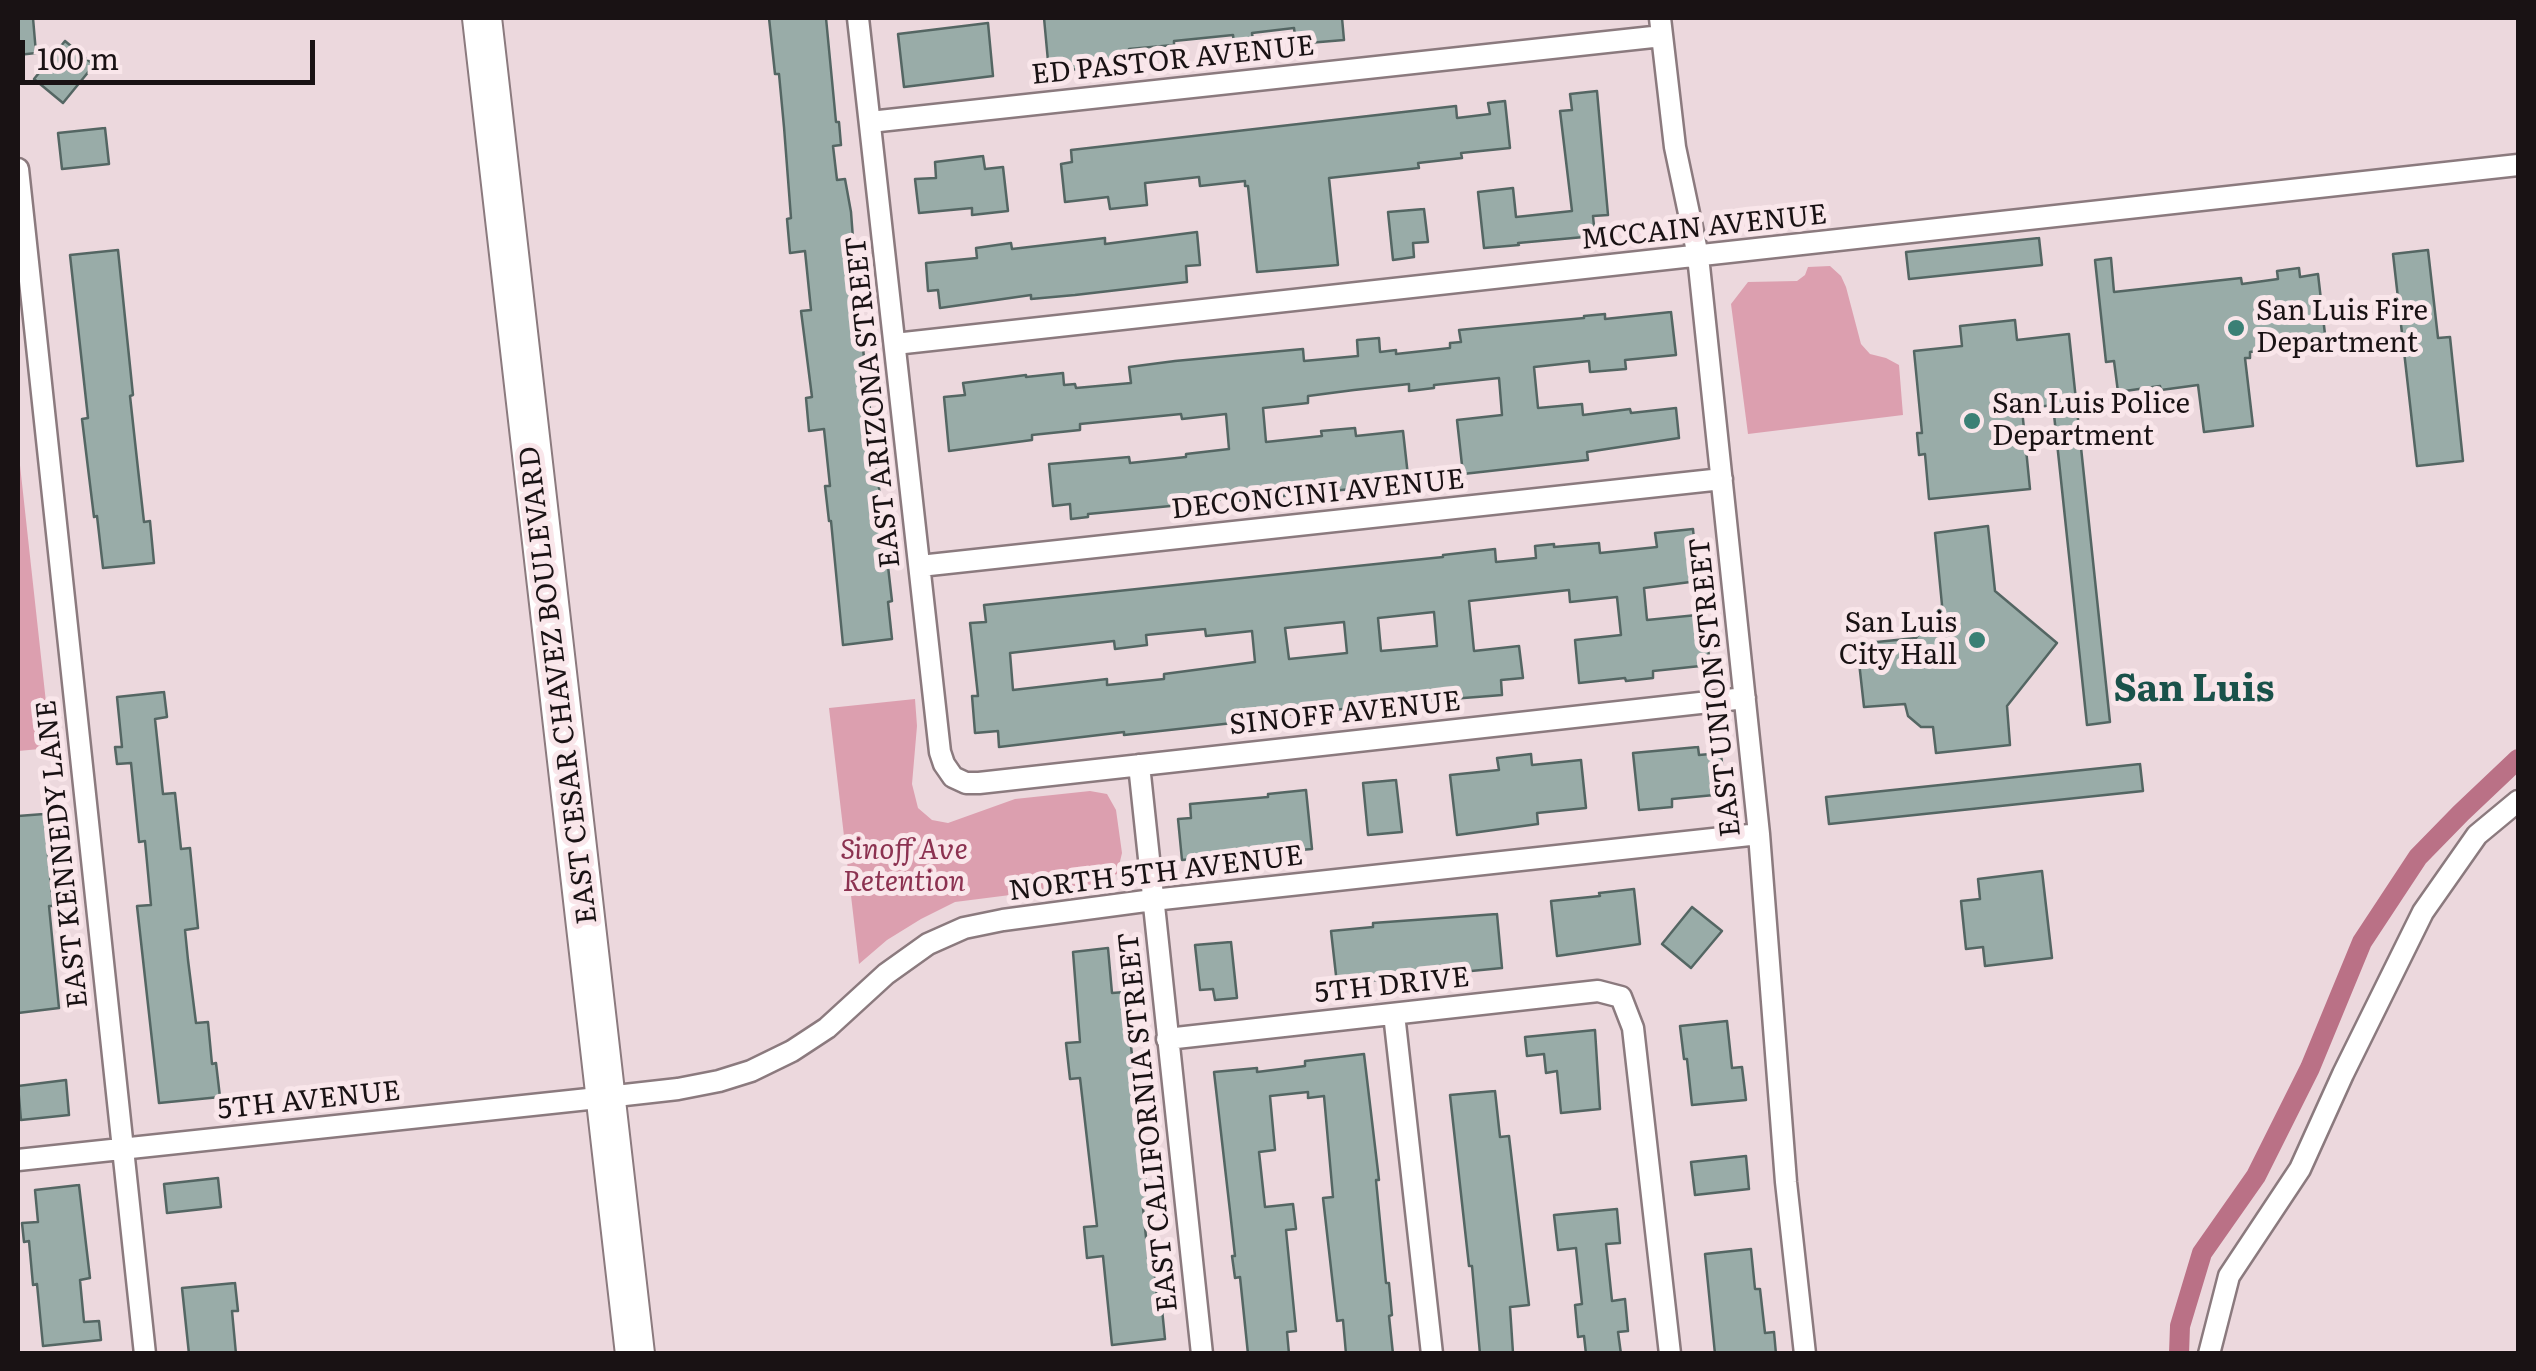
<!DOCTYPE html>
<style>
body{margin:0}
#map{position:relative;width:2536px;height:1371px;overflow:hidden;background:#ecd8dd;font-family:Literata,serif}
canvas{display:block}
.frame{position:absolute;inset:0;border:20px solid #191214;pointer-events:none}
.scale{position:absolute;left:20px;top:40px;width:295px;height:45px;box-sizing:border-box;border:5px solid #191214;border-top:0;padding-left:12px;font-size:30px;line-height:35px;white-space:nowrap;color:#191214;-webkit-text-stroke:8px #f9e6ea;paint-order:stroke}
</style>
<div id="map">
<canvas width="2536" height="1371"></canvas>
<div class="frame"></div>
<div class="scale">100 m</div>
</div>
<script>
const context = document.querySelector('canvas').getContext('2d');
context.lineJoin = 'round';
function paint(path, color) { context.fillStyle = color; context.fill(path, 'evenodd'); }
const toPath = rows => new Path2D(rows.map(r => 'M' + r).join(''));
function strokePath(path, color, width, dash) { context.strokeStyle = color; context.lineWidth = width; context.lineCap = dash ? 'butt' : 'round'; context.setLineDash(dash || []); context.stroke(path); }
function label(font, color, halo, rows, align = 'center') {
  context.font = font + ' Literata,serif'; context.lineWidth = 10; context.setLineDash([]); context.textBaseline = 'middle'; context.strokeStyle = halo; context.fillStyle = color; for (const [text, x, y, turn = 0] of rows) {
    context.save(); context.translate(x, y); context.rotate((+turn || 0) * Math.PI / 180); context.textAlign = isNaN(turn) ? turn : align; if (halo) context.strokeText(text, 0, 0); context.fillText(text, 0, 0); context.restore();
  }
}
const green = toPath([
 [1830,266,1841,276,1846,287,1861,344,1870,354,1886,358,1899,365,1903,415,1748,434,1731,304,1748,282,1797,281,1805,275,1808,267],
 [18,447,51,748,18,751],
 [915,699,917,726,912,784,918,808,932,820,948,823,1015,799,1090,791,1107,794,1116,810,1122,853,1117,874,1089,885,955,902,921,919,887,940,859,964,829,708]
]);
const canal = toPath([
 [2179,1354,2180,1326,2202,1253,2256,1176,2310,1068,2362,942,2418,857,2461,813,2518,759]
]);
const building = toPath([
 [18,18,33,18,36,53,18,55,18,18],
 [769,18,826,18,836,122,839,122,841,145,833,146,837,180,845,179,851,212,858,305,892,601,888,602,892,639,843,645,831,521,829,521,825,486,830,486,824,429,809,431,806,398,812,397,801,311,811,310,805,251,790,253,787,219,791,218,784,127,779,74,775,74,769,18],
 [1044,18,1342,18,1344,40,1296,44,1294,28,1252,33,1254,49,1235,51,1233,35,1174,41,1174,45,1129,49,1130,64,1049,72,1044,18],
 [988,23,993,76,904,87,898,34,988,23],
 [65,41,94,65,63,103,34,79,65,41],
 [1597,91,1608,215,1593,216,1595,236,1518,243,1519,245,1484,248,1478,192,1513,188,1516,217,1572,211,1560,111,1572,110,1570,94,1597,91],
 [1505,101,1510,148,1461,153,1462,158,1418,163,1419,168,1329,178,1338,265,1257,272,1248,186,1245,186,1245,181,1200,186,1199,177,1145,183,1147,205,1110,209,1108,197,1065,202,1061,164,1072,162,1071,150,1456,106,1457,118,1490,114,1488,103,1505,101],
 [105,128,109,164,62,169,58,133,105,128],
 [983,156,985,169,1003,167,1008,211,972,215,972,208,919,213,915,179,936,178,935,162,983,156],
 [1424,209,1428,242,1413,243,1414,257,1393,260,1388,212,1424,209],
 [1197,232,1200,265,1186,266,1187,282,1075,295,1031,299,1031,295,940,308,938,290,928,291,926,263,977,258,976,248,1011,243,1012,249,1105,238,1105,244,1197,232],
 [2039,238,2042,265,1909,279,1906,252,2039,238],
 [118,250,133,395,130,396,138,469,144,522,150,521,154,563,103,568,97,516,94,517,82,419,88,418,70,255,118,250],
 [2428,250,2438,338,2450,337,2463,461,2417,466,2393,254,2428,250],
 [2111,258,2114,292,2241,278,2242,284,2278,279,2277,271,2299,268,2300,277,2318,274,2326,343,2250,352,2250,358,2245,358,2253,426,2204,432,2198,385,2161,390,2160,386,2118,392,2114,361,2106,362,2095,260,2111,258],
 [1671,312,1676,355,1625,360,1626,369,1590,372,1589,361,1534,367,1538,408,1582,404,1583,415,1630,409,1631,413,1676,408,1679,438,1587,452,1588,460,1463,474,1457,420,1502,415,1499,378,1434,385,1434,388,1409,391,1409,384,1354,390,1308,396,1308,403,1263,408,1266,442,1322,436,1321,431,1355,428,1356,436,1403,431,1410,494,1393,496,1391,480,1351,484,1351,489,1236,501,1235,498,1181,503,1181,505,1088,514,1088,517,1071,519,1070,504,1053,506,1049,464,1129,457,1130,463,1186,457,1186,454,1229,449,1226,414,1182,419,1181,414,1080,424,1080,430,1032,435,1032,440,949,451,944,397,965,395,963,383,1026,375,1026,377,1063,373,1064,385,1075,384,1076,388,1131,383,1129,367,1175,361,1303,349,1304,361,1358,356,1357,340,1379,338,1380,352,1396,350,1396,354,1450,348,1450,343,1461,342,1459,330,1584,318,1584,316,1605,314,1605,319,1671,312],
 [2015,320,2017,340,2069,334,2110,722,2087,725,2053,405,2022,409,2030,489,1929,499,1925,454,1919,455,1917,433,1922,433,1914,351,1962,346,1960,326,2015,320],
 [1988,526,1995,591,2057,643,2007,706,2010,745,1936,753,1933,727,1921,727,1908,716,1905,704,1864,707,1857,644,1916,638,1942,605,1935,533,1988,526],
 [1693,529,1698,581,1644,588,1647,620,1697,615,1699,631,1706,631,1710,665,1653,671,1653,678,1626,681,1625,678,1579,683,1575,640,1621,635,1617,597,1570,602,1569,590,1469,601,1474,651,1519,646,1523,678,1501,680,1502,695,1387,704,1353,710,1353,708,1283,715,1284,720,1260,722,1260,720,1124,735,1124,732,999,747,998,731,975,733,972,696,978,696,970,623,986,622,984,605,1443,557,1443,555,1495,549,1496,562,1536,558,1535,546,1554,544,1554,547,1599,543,1600,553,1657,547,1655,533,1693,529],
 [1434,612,1437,646,1381,651,1378,618,1434,612],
 [1344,622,1347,653,1289,659,1285,628,1344,622],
 [1205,629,1206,636,1252,631,1255,662,1164,674,1164,679,1107,685,1107,679,1013,690,1010,653,1114,641,1115,649,1147,645,1146,635,1205,629],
 [164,692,167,717,155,719,163,794,175,793,181,849,190,848,198,928,185,930,188,960,196,1023,208,1022,212,1064,216,1063,220,1097,159,1103,137,906,151,905,145,841,139,842,131,763,117,764,115,747,122,747,117,697,164,692],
 [1698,747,1699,755,1721,753,1725,794,1672,799,1672,807,1639,810,1633,753,1698,747],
 [1531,754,1532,765,1581,760,1586,808,1537,813,1538,824,1457,835,1450,775,1499,770,1497,758,1531,754],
 [2140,764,2143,791,1829,824,1826,797,2140,764],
 [1396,780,1402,832,1368,835,1363,783,1396,780],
 [1306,790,1312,849,1182,860,1178,819,1191,818,1190,804,1268,797,1268,794,1306,790],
 [44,814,53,906,49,906,59,1008,18,1013,18,816,44,814],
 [2042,871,2052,958,1985,966,1983,947,1966,949,1961,901,1980,899,1978,879,2042,871],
 [1634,889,1640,944,1557,956,1551,901,1600,896,1599,893,1634,889],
 [1692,907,1722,931,1691,968,1662,944,1692,907],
 [1497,914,1502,968,1337,984,1331,931,1373,927,1373,923,1497,914],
 [1231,942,1237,998,1215,1000,1213,989,1200,990,1195,945,1231,942],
 [1108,948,1112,993,1125,992,1149,1208,1143,1208,1149,1266,1154,1265,1158,1310,1162,1309,1165,1339,1112,1345,1103,1256,1087,1258,1084,1227,1097,1226,1080,1078,1070,1079,1066,1043,1080,1042,1073,952,1108,948],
 [1727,1021,1732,1068,1742,1067,1746,1100,1692,1105,1687,1059,1684,1059,1680,1026,1727,1021],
 [1595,1030,1600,1109,1561,1113,1557,1071,1546,1073,1544,1054,1527,1056,1525,1037,1595,1030],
 [1364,1054,1379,1180,1376,1180,1386,1283,1389,1283,1392,1315,1389,1316,1393,1354,1346,1354,1343,1320,1337,1321,1323,1198,1333,1197,1324,1096,1308,1098,1308,1092,1270,1096,1275,1150,1259,1152,1265,1207,1293,1204,1296,1229,1286,1230,1296,1331,1287,1332,1289,1354,1248,1354,1240,1277,1235,1278,1232,1256,1235,1256,1230,1211,1214,1072,1257,1068,1257,1072,1305,1066,1305,1061,1364,1054],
 [66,1080,69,1115,21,1120,18,1086,66,1080],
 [1495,1091,1500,1137,1509,1136,1529,1305,1510,1307,1513,1353,1480,1354,1472,1266,1469,1266,1450,1095,1495,1091],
 [1746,1156,1749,1189,1695,1195,1691,1162,1746,1156],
 [218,1178,221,1207,167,1213,164,1184,218,1178],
 [79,1185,90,1278,80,1280,84,1322,99,1321,101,1340,43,1346,37,1284,33,1285,29,1241,24,1242,22,1223,38,1222,35,1190,79,1185],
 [1617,1209,1620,1243,1606,1244,1612,1301,1625,1299,1628,1331,1618,1332,1621,1354,1586,1354,1584,1336,1578,1337,1575,1305,1582,1304,1576,1248,1558,1250,1554,1215,1617,1209],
 [1751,1249,1755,1289,1760,1289,1765,1333,1774,1332,1776,1354,1715,1354,1705,1254,1751,1249],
 [235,1283,238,1311,232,1311,236,1354,189,1354,182,1288,235,1283]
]);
const street = toPath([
 [858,18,940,752,944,764,953,777,966,783,979,783,1745,698],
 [1660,18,1675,147,1698,256,1759,834,1786,1182,1805,1354],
 [870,122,1662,36],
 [18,169,145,1354],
 [895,344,2518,165],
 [920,566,1722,479],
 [1139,765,1202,1354],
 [1394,1014,1432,1354],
 [1167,1039,1598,991,1621,997,1633,1028,1670,1354],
 [18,1160,607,1097,678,1089,719,1081,751,1071,792,1051,827,1028,886,974,928,944,964,928,1003,920,1153,900,1759,834],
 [2209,1354,2229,1276,2300,1169,2343,1074,2423,912,2477,835,2518,801]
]);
const highway = toPath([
 [482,18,635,1354]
]);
const markers = [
 [2236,328,10,"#3b8075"],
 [1972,421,10,"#3b8075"],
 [1977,640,10,"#3b8075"]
];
const streetNames = [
 ["ED PASTOR AVENUE",1173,61,-6],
 ["MCCAIN AVENUE",1704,228,-6],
 ["EAST ARIZONA STREET",874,402,-96],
 ["DECONCINI AVENUE",1318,495,-6],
 ["EAST CESAR CHAVEZ BOULEVARD",559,685,-97],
 ["EAST UNION STREET",1716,687,-96],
 ["SINOFF AVENUE",1345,714,-6],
 ["EAST KENNEDY LANE",63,854,-96],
 ["NORTH 5TH AVENUE",1156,874,-7],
 ["5TH DRIVE",1392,986,-6],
 ["5TH AVENUE",309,1101,-6],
 ["EAST CALIFORNIA STREET",1149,1122,-96]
];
const poiNames = [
 ["San Luis Fire",2256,312],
 ["Department",2256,344],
 ["San Luis Police",1992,405],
 ["Department",1992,437],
 ["San Luis",1957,624,"right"],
 ["City Hall",1957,656,"right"]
];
const parkNames = [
 ["Sinoff Ave",904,851],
 ["Retention",904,883]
];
const districtNames = [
 ["San Luis",2194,690]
];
paint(green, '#dc9faf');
strokePath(canal, '#ba7186', 20);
paint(building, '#99aca8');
strokePath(building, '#546663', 2.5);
strokePath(street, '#8b7a7e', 25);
strokePath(highway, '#8b7a7e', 42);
strokePath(street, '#fff', 20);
strokePath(highway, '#fff', 38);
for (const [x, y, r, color] of markers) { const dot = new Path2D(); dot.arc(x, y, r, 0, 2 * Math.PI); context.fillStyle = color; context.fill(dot); strokePath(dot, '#f9e6ea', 4); }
label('28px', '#191214', '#f9e6ea', streetNames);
label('28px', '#191214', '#f9e6ea', poiNames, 'left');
label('italic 28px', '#8c3251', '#f9e6ea', parkNames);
label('bold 38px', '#1a524a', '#f9e6ea', districtNames);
</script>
